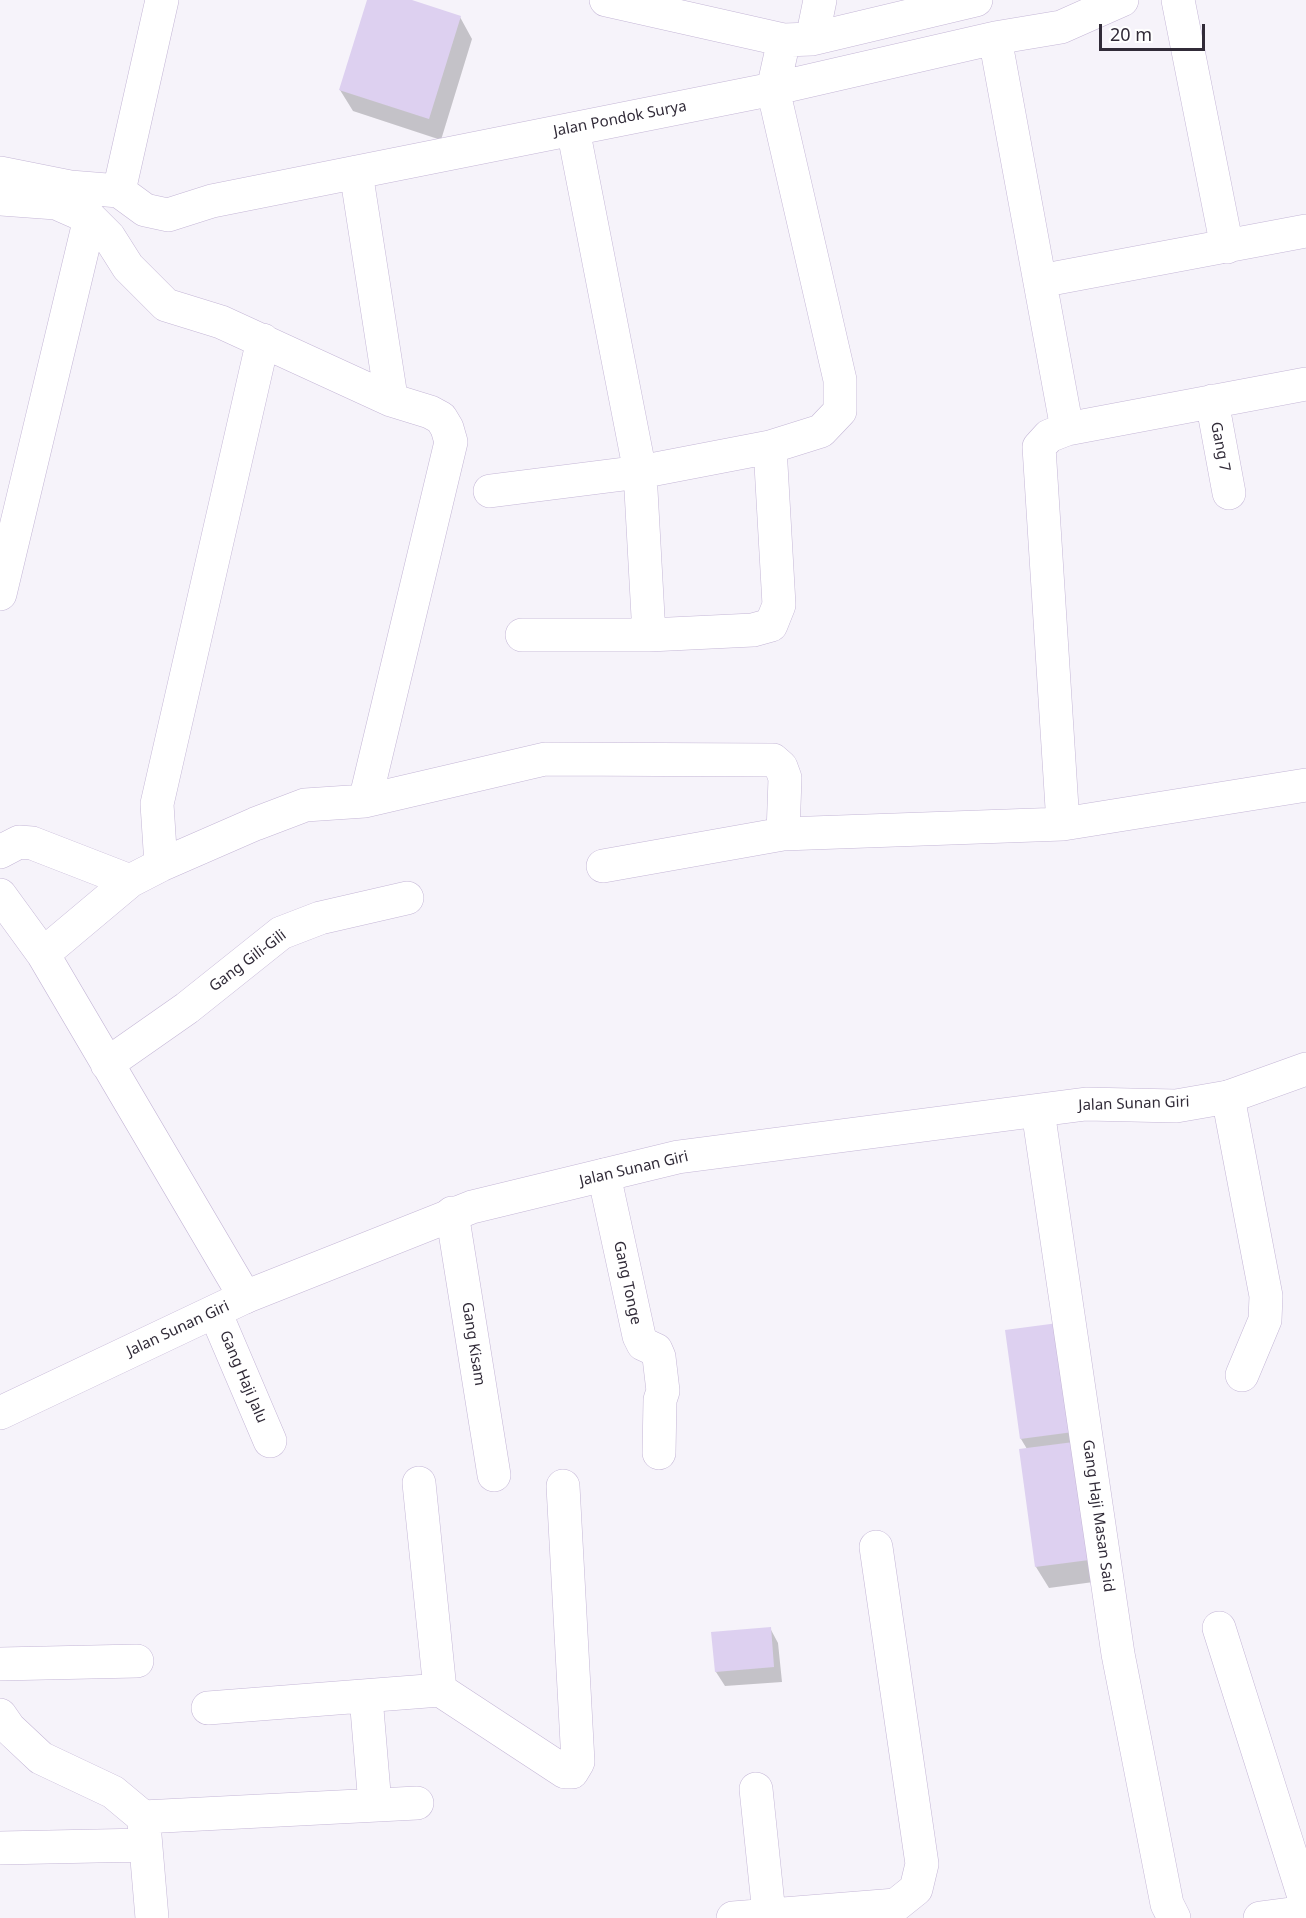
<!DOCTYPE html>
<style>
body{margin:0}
#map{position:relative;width:1306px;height:1918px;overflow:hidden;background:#f6f3fa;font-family:"Noto Sans",sans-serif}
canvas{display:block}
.scale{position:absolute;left:1099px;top:24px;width:106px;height:27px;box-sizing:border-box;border:3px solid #312b38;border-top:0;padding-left:8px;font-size:18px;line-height:21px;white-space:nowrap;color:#312b38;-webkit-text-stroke:4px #fff;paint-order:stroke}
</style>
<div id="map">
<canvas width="1306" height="1918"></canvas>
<div class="scale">20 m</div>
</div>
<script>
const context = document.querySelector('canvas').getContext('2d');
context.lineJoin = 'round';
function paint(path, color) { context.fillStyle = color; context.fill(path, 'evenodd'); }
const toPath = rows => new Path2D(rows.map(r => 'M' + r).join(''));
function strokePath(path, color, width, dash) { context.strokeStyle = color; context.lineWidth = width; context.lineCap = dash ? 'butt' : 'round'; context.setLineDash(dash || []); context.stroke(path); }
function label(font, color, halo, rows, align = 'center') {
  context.font = font + ' "Noto Sans",sans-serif'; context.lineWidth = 4.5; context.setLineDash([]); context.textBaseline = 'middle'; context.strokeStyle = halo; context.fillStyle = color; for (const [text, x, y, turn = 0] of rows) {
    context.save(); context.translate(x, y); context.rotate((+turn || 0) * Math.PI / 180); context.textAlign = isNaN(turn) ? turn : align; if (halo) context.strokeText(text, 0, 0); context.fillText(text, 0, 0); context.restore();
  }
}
const shadow = toPath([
 [369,0,407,0,460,17,472,39,441,140,353,111,340,90],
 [1058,1324,1101,1581,1049,1588,1036,1567,1027,1449,1021,1439],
 [770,1628,778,1643,782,1682,725,1686,716,1672,713,1633]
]);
const building = toPath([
 [367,0,412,0,461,16,429,119,339,90],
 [1058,1323,1073,1432,1020,1439,1005,1330],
 [1074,1442,1089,1560,1035,1567,1019,1449],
 [771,1627,774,1667,715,1672,711,1632]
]);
const minor = toPath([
 [606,0,784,40,812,39,976,0],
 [1178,0,1227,247],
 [995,38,1067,429],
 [812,39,820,0],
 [573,129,640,472,649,635],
 [356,172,391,397],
 [0,173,70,187,119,191],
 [119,191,145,210,168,215,212,201,773,89,995,38,1061,27,1122,0],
 [119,191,162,0],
 [0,199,56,203,90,218,109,237,128,267,166,305,221,322,391,400,430,412,441,418,447,428,451,442,365,801],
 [1040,281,1306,231],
 [1306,384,1067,429,1049,436,1039,447,1063,824,1306,785],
 [1212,401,1229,493],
 [490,491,640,472,770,447,821,431,840,411,840,380,773,89,784,40],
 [0,594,90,218],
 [522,635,649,635,753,630,771,625,779,605,770,447],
 [0,852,19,842,32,843,130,881],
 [161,865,157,804,263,340],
 [603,866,783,834,1063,824],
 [0,895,43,954,245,1297],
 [43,954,130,881,161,865,255,824,305,805,365,801,545,759,773,760,781,767,785,778,783,834],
 [107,1064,187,1008,281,933,320,918,407,898],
 [1228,1097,1266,1296,1265,1320,1242,1375],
 [1038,1111,1118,1654,1167,1904,1174,1918],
 [604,1175,639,1336,643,1344,656,1350,659,1357,663,1391,660,1400,659,1453],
 [452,1213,494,1475],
 [215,1312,270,1441],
 [419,1483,440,1690],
 [1219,1628,1306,1903],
 [0,1664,137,1661],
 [366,1697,375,1805],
 [208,1708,440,1690,565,1772,572,1772,578,1762,563,1486],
 [0,1715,9,1728,41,1758,113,1792,143,1817,417,1803],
 [756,1789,769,1914],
 [144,1824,152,1918],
 [0,1848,145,1845],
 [733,1918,896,1905,916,1889,922,1864,876,1547],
 [1260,1918,1306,1912]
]);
const tertiary = toPath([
 [0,1413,245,1297,472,1207,678,1157,1086,1104,1176,1106,1228,1097,1306,1069]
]);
const streetNames = [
 ["Jalan Pondok Surya",620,119,-11],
 ["Gang 7",1220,447,79],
 ["Gang Gili-Gili",248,961,-37],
 ["Jalan Sunan Giri",1134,1104,-2],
 ["Jalan Sunan Giri",634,1169,-13],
 ["Gang Tonge",627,1283,78],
 ["Jalan Sunan Giri",178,1329,-25],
 ["Gang Kisam",473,1344,81],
 ["Gang Haji Jalu",243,1377,67],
 ["Gang Haji Masan Said",1098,1516,82]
];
paint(shadow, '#0003');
paint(building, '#ddd0f0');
strokePath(minor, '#c4b6d6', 34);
strokePath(tertiary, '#c4b6d6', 34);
strokePath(minor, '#fff', 33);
strokePath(tertiary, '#fff', 33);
label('15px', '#312b38', '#fff', streetNames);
</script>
